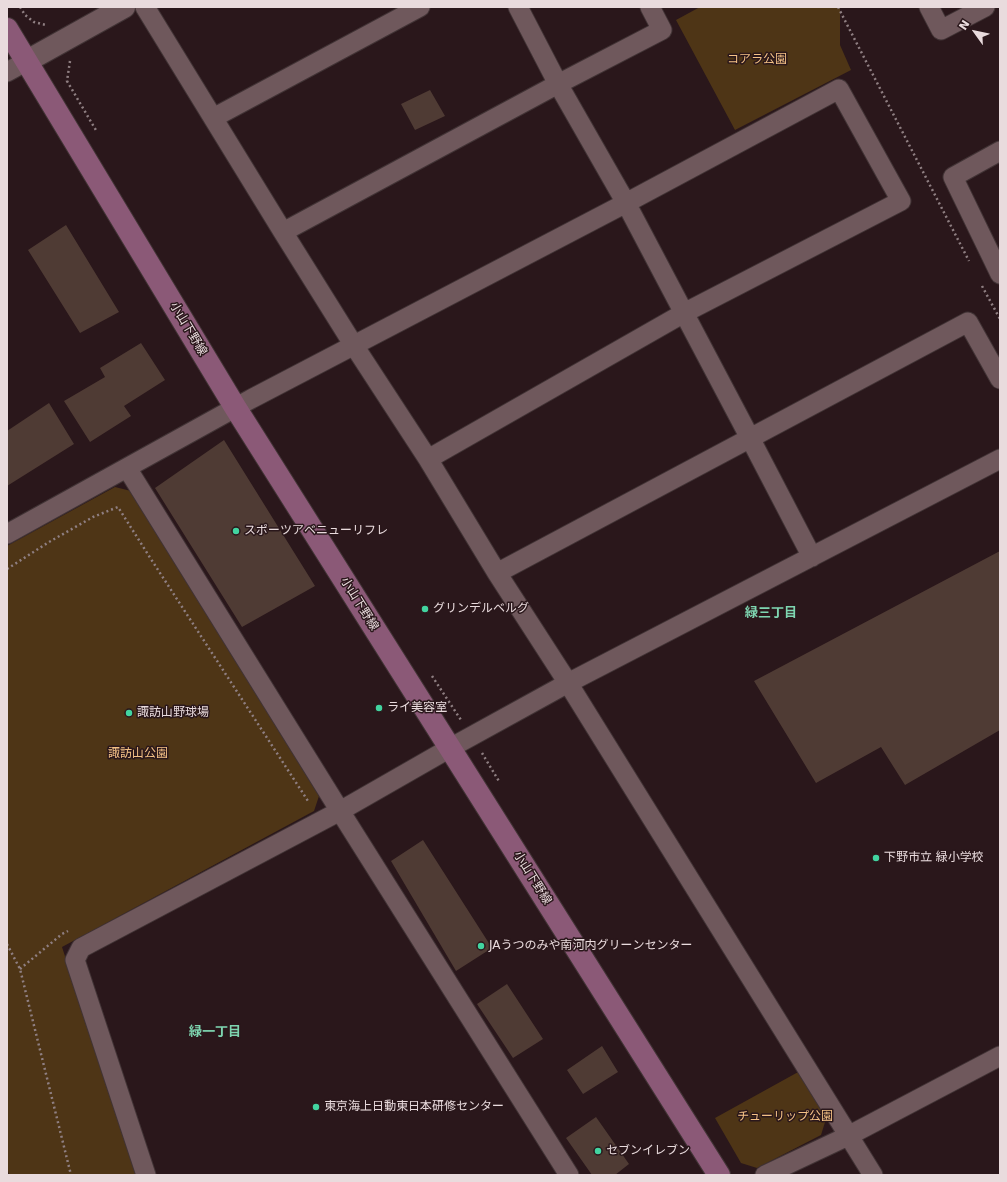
<!DOCTYPE html>
<meta charset="utf-8">
<style>
body{margin:0}
#map{position:relative;width:1007px;height:1182px;overflow:hidden;background:#2a171b;font-family:"DejaVu Sans",sans-serif}
canvas{display:block}
.frame{position:absolute;inset:0;border:8px solid #e9dbdd;pointer-events:none}
.north{position:absolute;left:955px;top:12px;width:40px;height:40px;-webkit-text-stroke:3px #2a171b;paint-order:stroke;rotate:303deg;font-size:11px;font-weight:700;line-height:16px;text-align:center;color:#e9dbdd}
.north::after{content:'';display:block;margin:auto;width:14px;height:18px;background:#e9dbdd;clip-path:polygon(50% 0,100% 100%,50% 72%,0 100%)}
</style>
<div id="map">
<canvas width="1007" height="1182"></canvas>
<div class="frame"></div>
<div class="north">N</div>
</div>
<script>
const context = document.querySelector('canvas').getContext('2d');
context.lineJoin = 'round';
function paint(path, color) { context.fillStyle = color; context.fill(path, 'evenodd'); }
const toPath = rows => new Path2D(rows.map(r => 'M' + r).join(''));
function strokePath(path, color, width, dash) { context.strokeStyle = color; context.lineWidth = width; context.lineCap = dash ? 'butt' : 'round'; context.setLineDash(dash || []); context.stroke(path); }
function label(font, color, halo, rows, align = 'center') {
  context.font = font + ' "DejaVu Sans","Noto Sans JP",sans-serif'; context.lineWidth = 3; context.setLineDash([]); context.textBaseline = 'middle'; context.strokeStyle = halo; context.fillStyle = color; for (const [text, x, y, turn = 0] of rows) {
    context.save(); context.translate(x, y); context.rotate((+turn || 0) * Math.PI / 180); context.textAlign = isNaN(turn) ? turn : align; if (halo) context.strokeText(text, 0, 0); context.fillText(text, 0, 0); context.restore();
  }
}
const green = toPath([
 [700,7,840,7,840,45,851,70,735,130,676,20],
 [115,487,131,491,319,796,314,811,62,947,136,1175,9,1175,7,1167,7,546],
 [800,1071,826,1119,821,1135,757,1168,741,1163,715,1118]
]);
const building = toPath([
 [430,90,445,116,415,130,401,104],
 [66,225,119,312,80,333,28,250],
 [141,343,165,380,124,406,131,416,90,442,64,401,105,377,100,368],
 [49,403,74,444,7,486,7,431],
 [224,440,315,586,242,627,155,488],
 [1000,551,1000,730,905,785,881,747,816,783,754,681],
 [423,840,492,948,456,971,391,861],
 [507,984,543,1039,513,1058,477,1004],
 [602,1046,618,1072,583,1094,567,1070],
 [596,1117,629,1164,615,1175,592,1175,566,1138]
]);
const path = toPath([
 [20,7,25,15,34,22,46,25],
 [838,7,969,261],
 [70,61,67,81,97,132],
 [982,286,1000,319],
 [7,569,49,542,93,517,118,507,149,556,308,801],
 [432,676,461,720],
 [482,753,500,783],
 [7,944,20,969,71,1175],
 [20,969,62,934,68,931]
]);
const minor = toPath([
 [145,7,283,232,353,344,428,459,497,573,568,683,873,1175],
 [929,7,941,30,985,7],
 [7,72,27,61],
 [213,118,420,7],
 [1000,151,953,177,1000,274],
 [283,232,558,84,662,30,650,7],
 [428,459,684,313,901,201,839,89,626,203,684,313,750,438,812,557],
 [127,468,340,811,569,1175],
 [7,534,251,399,626,203,558,84,518,7],
 [497,573,968,322,1000,379],
 [146,1175,75,960,81,948,340,811,450,748,568,683,1000,459],
 [765,1175,848,1136,1000,1056]
]);
const tertiary = toPath([
 [27,61,124,7]
]);
const secondary = toPath([
 [7,29,235,407,719,1175]
]);
const markers = [
 [236,531,4,"#42d4a0"],
 [425,609,4,"#42d4a0"],
 [379,708,4,"#42d4a0"],
 [129,713,4,"#42d4a0"],
 [876,858,4,"#42d4a0"],
 [481,946,4,"#42d4a0"],
 [316,1107,4,"#42d4a0"],
 [598,1151,4,"#42d4a0"]
];
const parkNames = [
 ["コアラ公園",757,60],
 ["諏訪山公園",138,754],
 ["チューリップ公園",785,1117]
];
const streetNames = [
 ["小山下野線",188,329,59],
 ["小山下野線",359,604,58],
 ["小山下野線",532,878,58]
];
const poiNames = [
 ["スポーツアベニューリフレ",244,531],
 ["グリンデルベルグ",433,609],
 ["ライ美容室",387,708],
 ["諏訪山野球場",137,713],
 ["下野市立 緑小学校",884,858],
 ["JAうつのみや南河内グリーンセンター",489,946],
 ["東京海上日動東日本研修センター",324,1107],
 ["セブンイレブン",606,1151]
];
const neighbourhoodNames = [
 ["緑三丁目",771,614],
 ["緑一丁目",215,1033]
];
paint(green, '#4e3516');
paint(building, '#4f3b34');
strokePath(minor, '#413335', 21);
strokePath(tertiary, '#413335', 24);
strokePath(secondary, '#413335', 24);
strokePath(path, '#8f7f82', 2.5, [2, 3]);
strokePath(minor, '#6f585c', 19);
strokePath(tertiary, '#6f585c', 22);
strokePath(secondary, '#8b5977', 22);
for (const [x, y, r, color] of markers) { const dot = new Path2D(); dot.arc(x, y, r, 0, 2 * Math.PI); context.fillStyle = color; context.fill(dot); strokePath(dot, '#2a171b', 1.5); }
label('12px', '#f5c286', '#2a171b', parkNames);
label('12px', '#e9dbdd', '#2a171b', streetNames);
label('12px', '#e9dbdd', '#2a171b', poiNames, 'left');
label('bold 13px', '#7ed5b0', '#2a171b', neighbourhoodNames);
</script>
